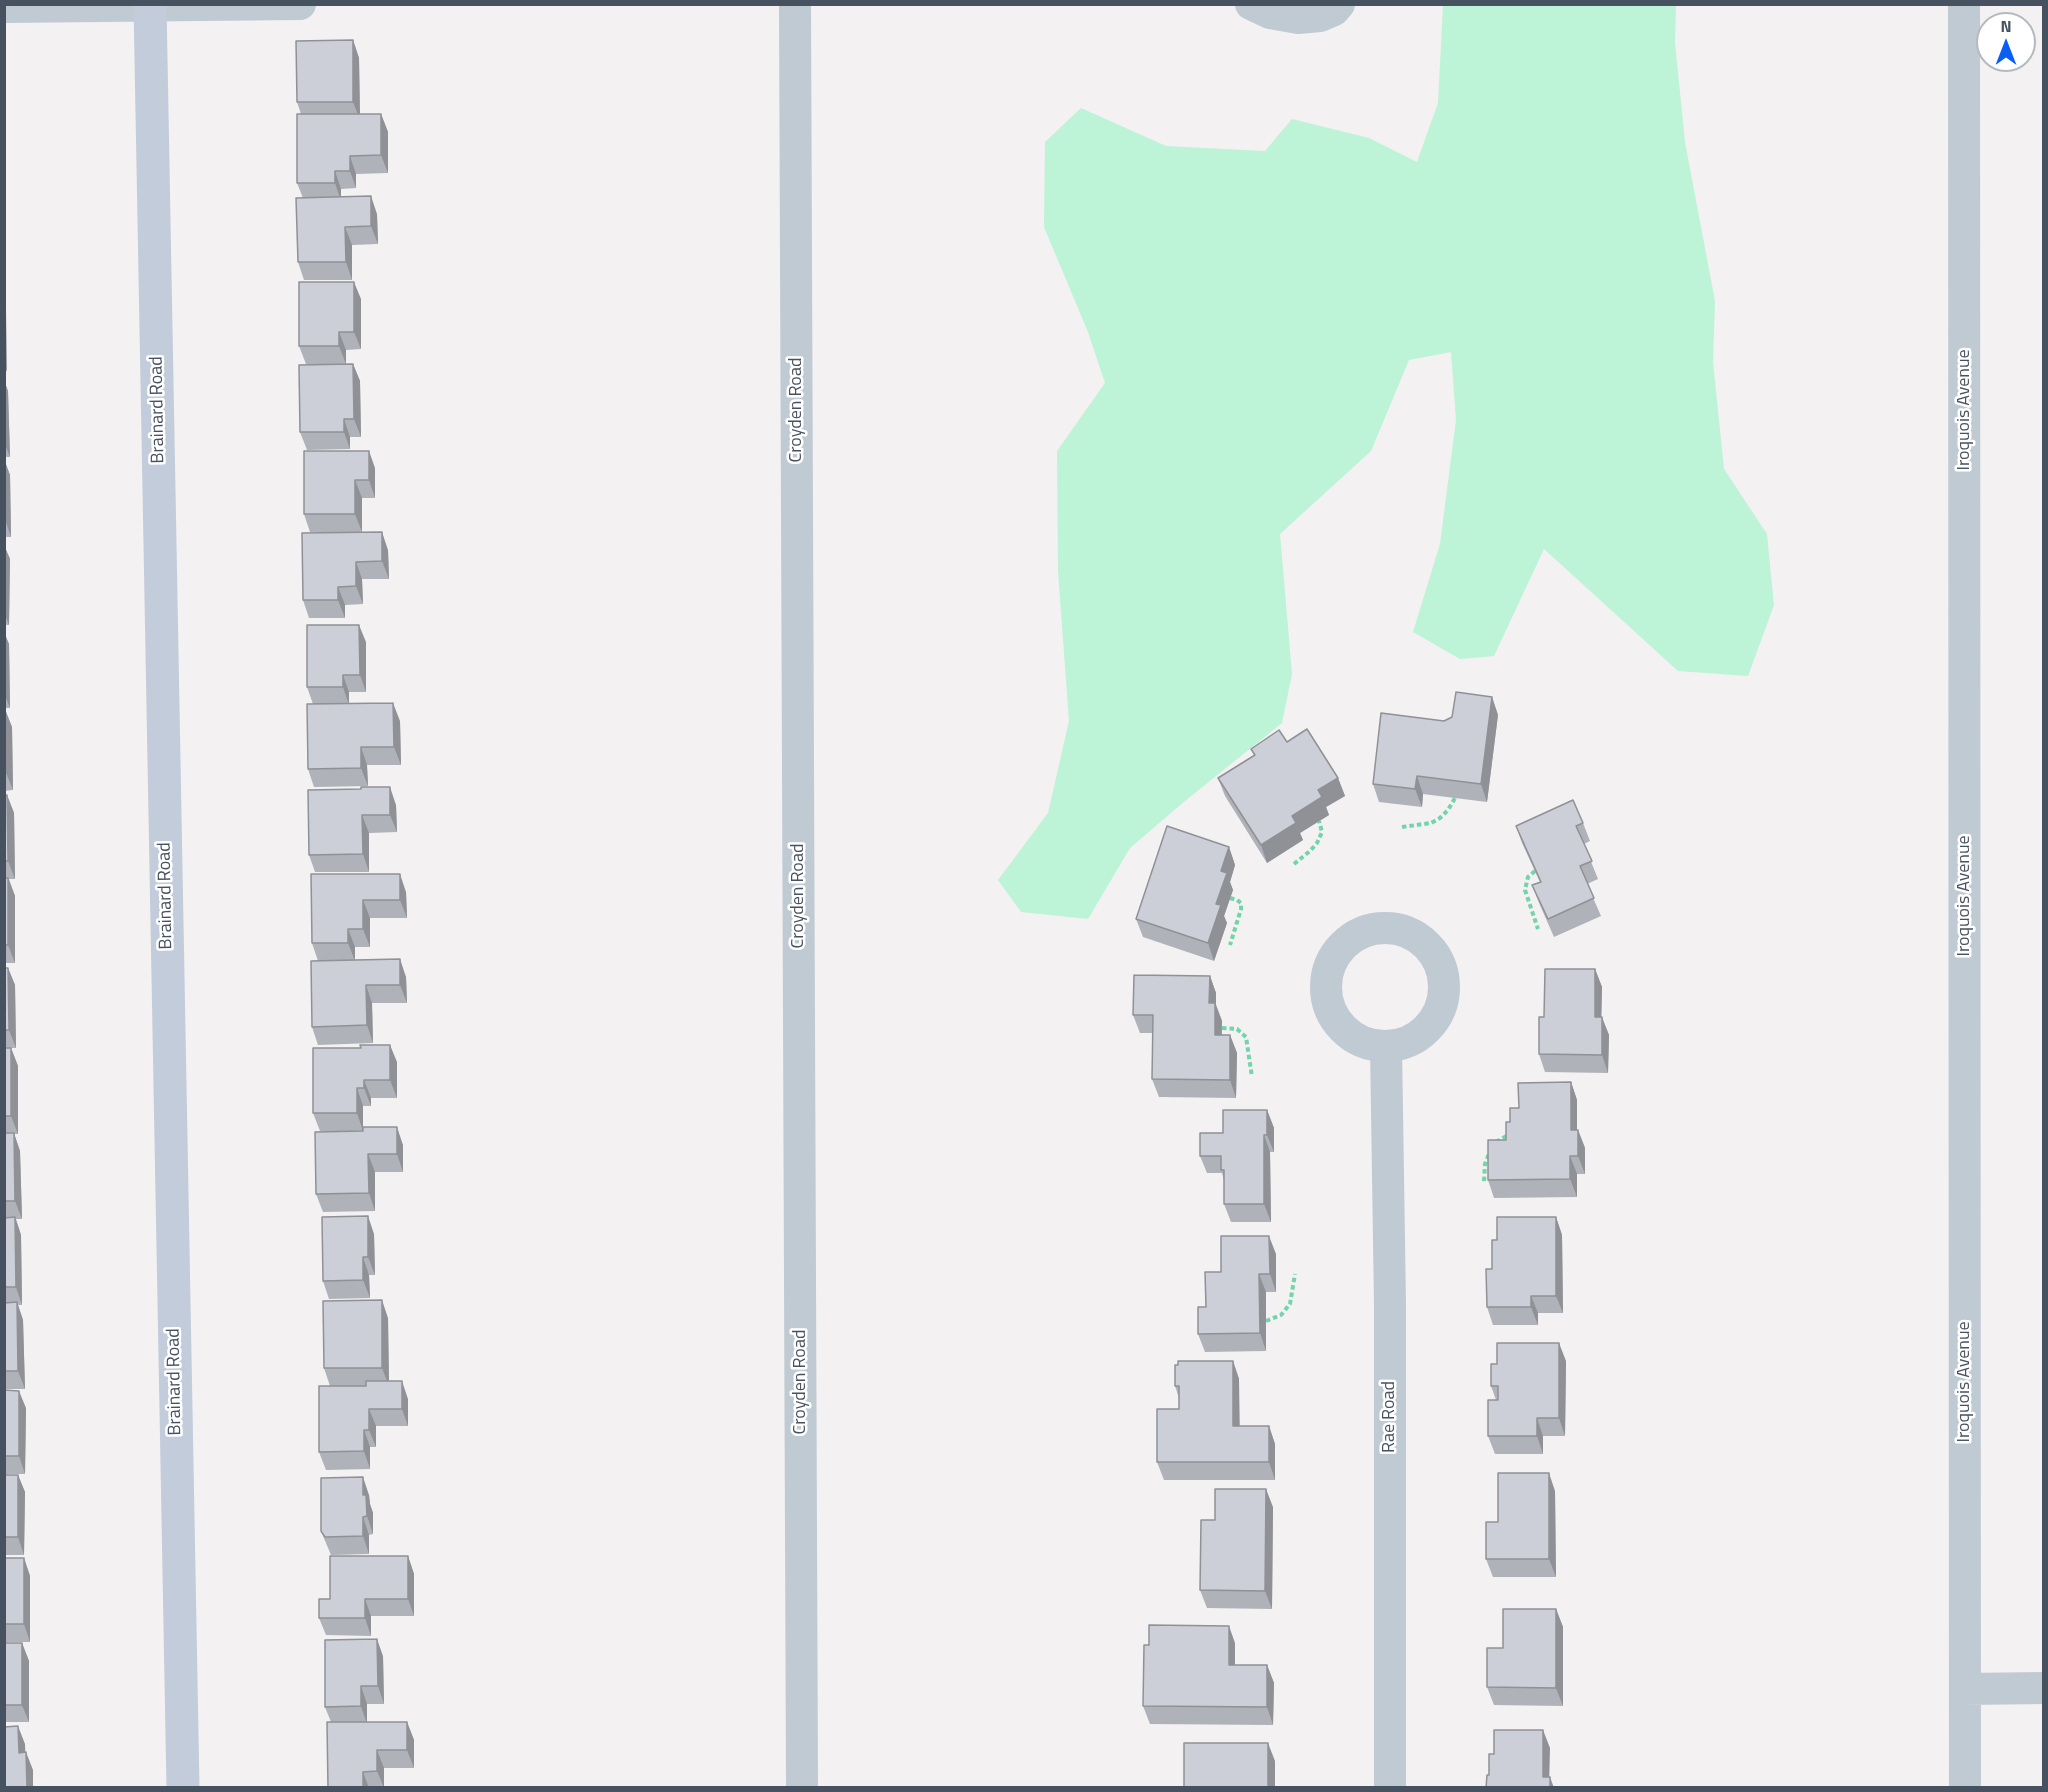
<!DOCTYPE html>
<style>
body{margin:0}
#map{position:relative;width:2048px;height:1792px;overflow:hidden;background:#f3f1f1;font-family:"Titillium Web",sans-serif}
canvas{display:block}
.frame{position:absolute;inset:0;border:6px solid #475260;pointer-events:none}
.north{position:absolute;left:1976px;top:12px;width:60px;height:60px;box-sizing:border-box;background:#fff;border:2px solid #b5babf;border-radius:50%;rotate:0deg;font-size:16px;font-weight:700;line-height:24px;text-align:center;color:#475260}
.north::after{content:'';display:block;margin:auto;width:21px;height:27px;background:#0a5ef4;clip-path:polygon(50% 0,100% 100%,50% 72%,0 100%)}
</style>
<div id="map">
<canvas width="2048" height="1792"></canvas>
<div class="frame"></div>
<div class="north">N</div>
</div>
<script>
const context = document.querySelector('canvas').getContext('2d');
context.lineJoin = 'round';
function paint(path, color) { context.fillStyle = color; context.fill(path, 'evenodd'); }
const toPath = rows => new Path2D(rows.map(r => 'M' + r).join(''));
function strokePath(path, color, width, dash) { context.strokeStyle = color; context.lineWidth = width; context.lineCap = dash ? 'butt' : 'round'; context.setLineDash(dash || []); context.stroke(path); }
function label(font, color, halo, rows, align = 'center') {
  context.font = font + ' "Titillium Web",sans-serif'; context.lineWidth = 5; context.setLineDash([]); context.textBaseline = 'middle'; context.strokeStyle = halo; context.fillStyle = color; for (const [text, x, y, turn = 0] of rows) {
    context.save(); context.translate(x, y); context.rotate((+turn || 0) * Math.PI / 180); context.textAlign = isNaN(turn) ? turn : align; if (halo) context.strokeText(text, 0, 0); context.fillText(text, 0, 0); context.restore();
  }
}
const green = toPath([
 [1443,5,1676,5,1675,43,1685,142,1715,301,1713,362,1724,469,1767,534,1774,605,1748,676,1678,671,1544,549,1494,656,1460,659,1413,632,1440,544,1456,420,1451,352,1409,360,1371,451,1280,534,1292,674,1282,723,1185,801,1130,848,1088,919,1021,912,998,880,1048,813,1069,721,1058,571,1057,451,1105,383,1088,332,1044,227,1045,142,1081,108,1166,146,1265,151,1292,119,1369,138,1417,162,1438,103]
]);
const path = toPath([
 [1402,827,1431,823,1440,818,1448,810,1455,798],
 [1294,864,1310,851,1317,843,1322,832,1319,821],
 [1535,871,1528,877,1525,890,1538,929],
 [1230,898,1237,900,1241,903,1241,909,1230,945],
 [1222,1028,1237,1029,1246,1037,1252,1077],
 [1496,1142,1510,1134],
 [1484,1181,1485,1164,1490,1151],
 [1266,1321,1281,1315,1290,1304,1295,1274]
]);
const street = toPath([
 [795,4,802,1788],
 [1251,4,1270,13,1298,18,1320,16,1334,10,1339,4],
 [1964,4,1965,1788],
 [4,7,300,4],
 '1326 987a59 59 0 1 1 118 0a59 59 0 1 1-118 0Z',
 [1386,1046,1390,1305,1390,1788],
 [1965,1689,2044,1688]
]);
const secondary = toPath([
 [150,4,183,1788]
]);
const wall = toPath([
 [353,40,359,58,360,114,381,114,388,132,388,173,356,174,356,188,341,189,341,197,377,214,378,244,352,245,352,280,304,280,298,262,303,198,297,183,301,114,297,102],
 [361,299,361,349,346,350,346,364,353,364,360,381,361,437,350,437,350,449,307,450,300,432,329,364,306,364,299,346],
 [4,380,8,391,10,457,4,457],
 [304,451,375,468,375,498,362,498,362,532,310,532,304,514],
 [4,459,10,475,11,537,4,537],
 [302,533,388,550,389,579,362,579,363,604,345,605,345,618,309,618,303,600],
 [4,545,10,559,9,625,4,625],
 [4,632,9,644,10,708,4,708],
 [366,642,366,692,349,692,349,704,400,721,401,765,367,765,368,786,314,787,308,769,313,704,307,687],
 [1492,697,1498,715,1487,802,1423,794,1422,807,1379,802,1373,784,1444,721],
 [4,709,12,727,13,790,4,791],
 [1287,742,1338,778,1345,796,1326,807,1329,815,1300,833,1303,840,1267,863,1225,796,1218,778,1254,755,1251,749],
 [308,790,396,805,397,832,369,833,369,872,315,872,309,855],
 [4,795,7,795,14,813,15,879,9,879,15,896,15,963,4,963],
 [1583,823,1590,841,1584,844,1598,879,1587,884,1601,916,1554,937,1539,903,1532,885,1540,882,1522,843,1516,826],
 [1229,847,1235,865,1230,882,1233,890,1224,916,1227,923,1214,961,1143,937,1136,919],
 [311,874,406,892,407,918,370,918,370,947,355,947,355,960,406,977,407,1003,372,1003,373,1043,318,1045,312,1027,318,961,312,943],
 [4,968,8,968,15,985,16,1048,11,1048,18,1066,18,1134,14,1134,20,1151,22,1219,16,1219,21,1235,22,1305,18,1305,23,1320,25,1389,4,1389],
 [1595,969,1602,987,1601,1017,1609,1035,1608,1073,1545,1072,1539,1054,1544,1017],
 [1210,976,1216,993,1216,1005,1222,1021,1222,1035,1230,1035,1237,1053,1236,1098,1159,1097,1152,1079,1153,1033,1140,1033,1133,1015],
 [313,1048,397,1062,397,1098,371,1098,371,1106,363,1106,363,1127,403,1145,403,1172,375,1172,375,1211,323,1212,316,1194,363,1131,320,1131,313,1113],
 [1571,1082,1577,1100,1577,1130,1578,1130,1585,1148,1585,1174,1577,1174,1577,1197,1494,1198,1488,1180,1506,1140,1510,1122,1519,1108],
 [1267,1110,1274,1128,1274,1152,1270,1152,1271,1222,1231,1222,1224,1204,1224,1180,1222,1173,1207,1173,1200,1156,1223,1133],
 [1556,1217,1562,1235,1563,1313,1538,1313,1538,1325,1493,1325,1487,1307,1497,1240],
 [374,1234,375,1275,369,1275,370,1298,329,1299,323,1281],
 [1276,1254,1276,1292,1266,1292,1266,1351,1205,1352,1198,1334,1206,1307,1221,1272],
 [388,1318,389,1381,408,1399,408,1426,376,1426,376,1447,370,1447,370,1469,326,1470,319,1452,330,1386,324,1368],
 [1233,1361,1239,1379,1239,1426,1269,1426,1275,1444,1275,1480,1164,1480,1157,1462,1179,1409,1179,1398,1175,1386],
 [1566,1361,1565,1436,1543,1436,1543,1454,1495,1454,1488,1436,1496,1400,1491,1386],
 [4,1390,26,1408,25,1474,4,1474],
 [4,1475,18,1475,25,1492,24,1555,4,1555],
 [1555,1491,1556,1577,1493,1577,1486,1559,1498,1522],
 [369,1495,370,1504,373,1513,373,1534,369,1535,369,1554,331,1555,321,1531],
 [1273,1507,1272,1609,1207,1608,1200,1590,1215,1520],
 [408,1556,414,1574,414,1616,371,1616,371,1636,326,1635,319,1618,330,1599],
 [4,1558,24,1558,30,1576,30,1642,4,1642],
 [1556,1609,1563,1627,1563,1706,1494,1705,1487,1687,1503,1648],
 [4,1643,22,1643,29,1661,29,1722,4,1722],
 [1235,1643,1235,1665,1267,1665,1274,1683,1273,1725,1150,1724,1143,1706],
 [383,1656,384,1704,367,1704,367,1722,407,1722,414,1740,414,1768,384,1768,384,1788,328,1788,331,1722,325,1707]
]);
const shadedWall = toPath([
 [353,40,359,58,360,120,353,102],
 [381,114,388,132,388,173,381,155],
 [350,156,356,174,356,188,350,171],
 [335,171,341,189,341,201,335,183],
 [371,196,377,214,378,244,371,226],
 [345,227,352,245,352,280,346,262],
 [4,236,6,286,4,283],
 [354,282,361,299,361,349,354,332],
 [4,306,6,309,7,372,4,365],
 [339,332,346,350,346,364,339,346],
 [353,364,360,381,361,437,354,419],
 [4,380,8,391,10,457,4,442],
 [344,419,350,437,350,449,344,432],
 [369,451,375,468,375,498,369,480],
 [4,459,10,475,11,537,5,519],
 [355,480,362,498,362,532,355,514],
 [382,532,388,550,389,579,382,561],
 [4,545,10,559,9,625,4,612],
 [356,562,362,579,363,604,356,586],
 [338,587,345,605,345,618,338,600],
 [359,625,366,642,366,692,360,675],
 [4,632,9,644,10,708,4,693],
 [343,675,349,692,349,705,343,687],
 [1492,697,1498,715,1487,802,1481,784],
 [393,703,400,721,401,765,394,747],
 [5,709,12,727,13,790,6,773],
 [361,747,367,765,368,786,361,768],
 [1417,776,1423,794,1422,807,1415,789],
 [1338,778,1345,796,1326,807,1329,815,1300,833,1303,840,1267,863,1261,845,1292,816,1318,790],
 [390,787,396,805,397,832,390,815],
 [7,795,14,813,15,879,8,861],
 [362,815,369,833,369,872,363,854],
 [1229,847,1235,865,1230,882,1233,890,1224,916,1227,923,1214,961,1208,943,1216,904,1221,871],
 [400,874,406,892,407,918,400,900],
 [8,878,15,896,15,963,8,945],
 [363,900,370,918,370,947,363,929],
 [348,929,355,947,355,961,348,943],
 [400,959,406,977,407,1003,400,985],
 [8,968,15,985,16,1048,9,1030],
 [1595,969,1602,987,1601,1035,1595,1017],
 [1210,976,1216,993,1216,1005,1222,1021,1221,1053,1215,1035,1209,1003],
 [366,985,372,1003,373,1043,367,1025],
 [1602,1017,1609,1035,1608,1073,1602,1055],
 [1230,1035,1237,1053,1236,1098,1230,1080],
 [390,1045,397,1062,397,1098,390,1080],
 [11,1048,18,1066,18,1134,11,1116],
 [364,1080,371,1098,371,1106,364,1088],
 [1571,1082,1577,1100,1577,1148,1571,1130],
 [357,1088,363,1106,363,1131,357,1113],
 [1267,1110,1274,1128,1274,1152,1267,1135],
 [397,1127,403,1145,403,1172,397,1154],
 [1578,1130,1585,1148,1585,1174,1578,1156],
 [14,1133,20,1151,22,1219,15,1201],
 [1264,1135,1270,1152,1271,1222,1264,1204],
 [368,1154,375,1172,375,1211,369,1193],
 [1570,1156,1577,1174,1577,1197,1570,1179],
 [368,1216,374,1234,375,1275,368,1257],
 [15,1217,21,1235,22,1305,16,1287],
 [1556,1217,1562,1235,1563,1313,1556,1296],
 [1269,1236,1276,1254,1276,1292,1270,1274],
 [363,1257,369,1275,370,1298,363,1280],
 [1259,1274,1266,1292,1266,1351,1260,1333],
 [1531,1296,1538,1313,1538,1325,1531,1307],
 [382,1300,388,1318,389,1386,382,1368],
 [17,1302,23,1320,25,1389,18,1371],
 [1559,1343,1566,1361,1565,1436,1559,1418],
 [1233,1361,1239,1379,1240,1444,1233,1426],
 [402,1381,408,1399,408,1426,402,1409],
 [19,1391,26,1408,25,1474,19,1456],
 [369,1409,376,1426,376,1447,369,1430],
 [1537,1418,1543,1436,1543,1454,1537,1436],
 [1269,1426,1275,1444,1275,1480,1269,1462],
 [364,1430,370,1447,370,1469,364,1451],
 [1549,1473,1555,1491,1556,1577,1549,1559],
 [18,1475,25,1492,24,1555,18,1537],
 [363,1477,369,1495,370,1504,373,1513,373,1534,367,1516,363,1495],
 [1266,1489,1273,1507,1272,1609,1265,1591],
 [363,1517,369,1535,369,1554,363,1536],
 [408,1556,414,1574,414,1616,408,1599],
 [24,1558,30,1576,30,1642,24,1624],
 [365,1599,371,1616,371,1636,365,1618],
 [1556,1609,1563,1627,1563,1706,1556,1688],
 [1229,1626,1235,1643,1235,1682,1229,1665],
 [377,1639,383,1656,384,1704,378,1686],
 [22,1643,29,1661,29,1722,22,1705],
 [1267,1665,1274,1683,1273,1725,1267,1707],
 [361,1686,367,1704,367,1724,361,1706],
 [407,1722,414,1740,414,1768,407,1750],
 [18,1726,25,1744,26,1771,19,1753],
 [1543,1730,1550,1748,1549,1788,1543,1777],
 [1268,1743,1275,1761,1275,1788,1268,1788],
 [377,1750,384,1768,384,1788,377,1771],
 [26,1752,33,1770,33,1788,27,1788],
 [363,1772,369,1788,363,1788],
 [1550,1777,1554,1788,1550,1788]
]);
const building = toPath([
 [353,40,353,102,297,102,296,41,353,40],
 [297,114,381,114,381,155,350,156,350,171,335,171,335,183,297,183,297,114],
 [371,196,371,226,345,227,346,262,298,262,296,198,371,196],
 [299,282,354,282,354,332,339,332,339,346,299,346,299,282],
 [353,364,354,419,344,419,344,432,300,432,299,365,353,364],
 [304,451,369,451,369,480,355,480,355,514,304,514,304,451],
 [382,532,382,561,356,562,356,586,338,587,338,600,303,600,302,533,382,532],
 [307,625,359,625,360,675,343,675,343,687,307,687,307,625],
 [1456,692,1492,697,1481,784,1417,776,1415,789,1373,784,1381,713,1444,721,1452,717,1456,692],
 [393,703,394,747,361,747,361,768,308,769,307,704,393,703],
 [4,709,5,709,6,773,4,773,4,709],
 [1307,729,1338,778,1318,790,1322,797,1292,816,1296,823,1261,845,1218,778,1255,755,1251,749,1279,730,1287,742,1307,729],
 [361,787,390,787,390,815,362,815,363,854,309,855,308,790,361,789,361,787],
 [4,795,7,795,8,861,4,861,4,795],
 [1573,800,1583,823,1576,826,1592,861,1580,866,1594,898,1548,919,1532,885,1541,882,1516,826,1573,800],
 [1167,826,1229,847,1221,871,1227,873,1216,904,1221,905,1208,943,1136,919,1167,826],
 [311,874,400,874,400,900,363,900,363,929,348,929,348,943,312,943,311,874],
 [4,878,8,878,8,945,4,945,4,878],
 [400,959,400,985,366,985,367,1025,312,1027,311,961,400,959],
 [4,968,8,968,9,1030,4,1030,4,968],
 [1545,969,1595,969,1595,1017,1602,1017,1602,1055,1539,1054,1539,1017,1544,1017,1545,969],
 [1134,975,1210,976,1209,1003,1215,1003,1215,1035,1230,1035,1230,1080,1152,1079,1153,1015,1133,1015,1134,975],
 [360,1045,390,1045,390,1080,364,1080,364,1088,357,1088,357,1113,313,1113,313,1048,361,1048,360,1045],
 [4,1048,11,1048,11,1116,4,1116,4,1048],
 [1571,1082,1571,1130,1578,1130,1578,1156,1570,1156,1570,1179,1488,1180,1488,1140,1506,1140,1506,1122,1510,1122,1510,1108,1519,1108,1518,1083,1571,1082],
 [1223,1110,1267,1110,1267,1135,1264,1135,1264,1204,1224,1204,1224,1170,1221,1170,1221,1156,1200,1156,1200,1133,1223,1133,1223,1110],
 [363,1127,397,1127,397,1154,368,1154,369,1193,316,1194,315,1132,363,1131,363,1127],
 [4,1133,14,1133,15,1201,4,1201,4,1133],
 [368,1216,368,1257,363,1257,363,1280,323,1281,322,1217,368,1216],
 [15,1217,16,1287,4,1287,4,1218,15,1217],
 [1497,1217,1556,1217,1556,1296,1531,1296,1531,1307,1487,1307,1486,1269,1492,1269,1492,1240,1497,1240,1497,1217],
 [1221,1236,1269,1236,1270,1274,1259,1274,1260,1333,1198,1334,1198,1307,1206,1307,1205,1272,1221,1272,1221,1236],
 [382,1300,382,1368,324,1368,323,1301,382,1300],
 [17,1302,18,1371,4,1371,4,1303,17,1302],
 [1497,1343,1559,1343,1559,1418,1537,1418,1537,1436,1488,1436,1488,1400,1498,1400,1498,1386,1491,1386,1491,1364,1497,1364,1497,1343],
 [1178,1361,1233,1361,1233,1426,1269,1426,1269,1462,1157,1462,1157,1409,1179,1409,1179,1386,1175,1386,1175,1365,1178,1365,1178,1361],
 [366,1381,402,1381,402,1409,369,1409,369,1430,364,1430,364,1451,319,1452,319,1386,366,1386,366,1381],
 [4,1390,19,1391,19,1456,4,1456,4,1390],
 [1498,1473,1549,1473,1549,1559,1486,1559,1486,1522,1498,1522,1498,1473],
 [4,1475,18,1475,18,1537,4,1537,4,1475],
 [363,1477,363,1495,366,1495,367,1516,363,1517,363,1536,325,1537,321,1531,321,1478,363,1477],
 [1215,1489,1266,1489,1265,1591,1200,1590,1201,1520,1215,1520,1215,1489],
 [330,1556,408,1556,408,1599,365,1599,365,1618,319,1618,319,1599,330,1599,330,1556],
 [4,1558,24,1558,24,1624,4,1624,4,1558],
 [1503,1609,1556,1609,1556,1688,1487,1687,1487,1648,1503,1648,1503,1609],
 [1149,1625,1229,1626,1229,1665,1267,1665,1267,1707,1143,1706,1144,1645,1149,1645,1149,1625],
 [377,1639,378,1686,361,1686,361,1706,325,1707,325,1640,377,1639],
 [4,1643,22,1643,22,1705,4,1705,4,1643],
 [327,1722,407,1722,407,1750,377,1750,377,1771,363,1772,363,1788,328,1788,327,1722],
 [18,1726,19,1753,26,1752,27,1788,4,1788,4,1727,18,1726],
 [1494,1730,1543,1730,1543,1777,1550,1777,1550,1788,1486,1788,1487,1775,1489,1775,1489,1754,1494,1754,1494,1730],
 [1184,1743,1268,1743,1268,1788,1184,1788,1184,1743]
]);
const streetNames = [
 ["Brainard Road",158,410,-91],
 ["Croyden Road",797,410,-90],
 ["Iroquois Avenue",1965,410,-90],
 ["Brainard Road",166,896,-91],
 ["Croyden Road",799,896,-90],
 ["Iroquois Avenue",1965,896,-90],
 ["Brainard Road",175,1382,-91],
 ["Croyden Road",801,1382,-90],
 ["Iroquois Avenue",1965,1382,-90],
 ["Rae Road",1390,1417,-90]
];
paint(green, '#bdf3d6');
strokePath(path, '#71d4ab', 4, [4.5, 3]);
strokePath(street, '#c0cad3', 32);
strokePath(secondary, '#c2ccdb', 33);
paint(wall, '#afb2b9');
paint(shadedWall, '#8f9196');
paint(building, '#cccfd7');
strokePath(building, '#8f9196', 1.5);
label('18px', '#475260', '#fff', streetNames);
</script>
